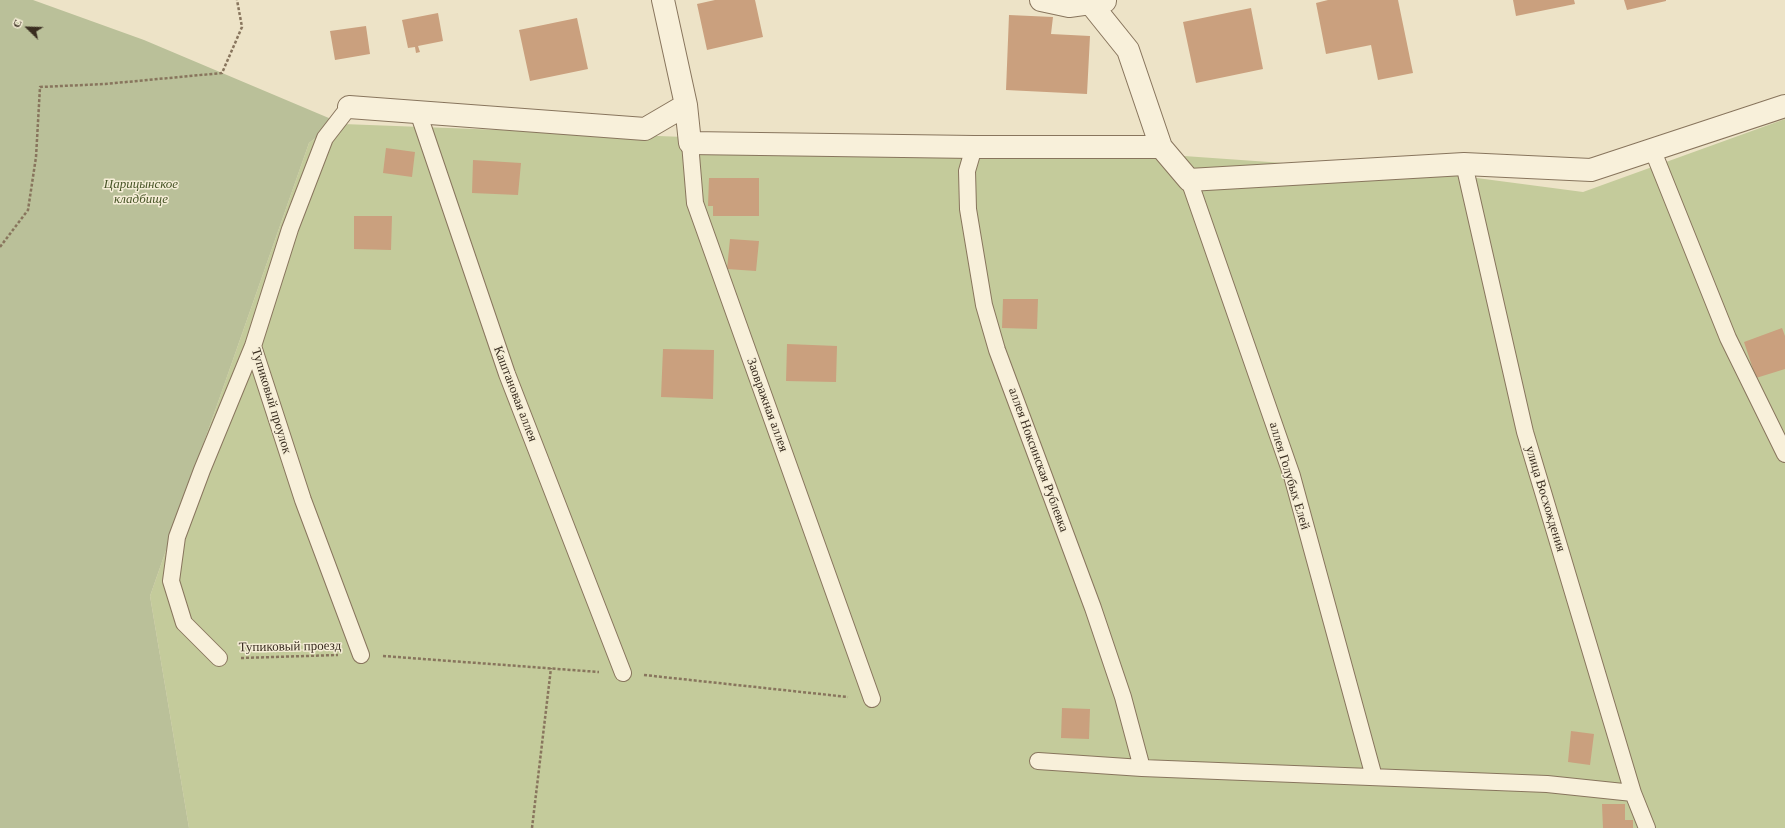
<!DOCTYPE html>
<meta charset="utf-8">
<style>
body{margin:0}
#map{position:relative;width:1785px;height:828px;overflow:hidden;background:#ede3c7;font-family:Georgia,serif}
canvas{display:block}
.north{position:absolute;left:8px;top:8px;width:40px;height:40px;-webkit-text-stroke:3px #f5edd6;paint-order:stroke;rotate:293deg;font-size:11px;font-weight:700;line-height:16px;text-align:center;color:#392d20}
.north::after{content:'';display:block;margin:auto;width:14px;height:18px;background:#392d20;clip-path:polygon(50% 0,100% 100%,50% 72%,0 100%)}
</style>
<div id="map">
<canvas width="1785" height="828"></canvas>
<div class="north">С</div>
</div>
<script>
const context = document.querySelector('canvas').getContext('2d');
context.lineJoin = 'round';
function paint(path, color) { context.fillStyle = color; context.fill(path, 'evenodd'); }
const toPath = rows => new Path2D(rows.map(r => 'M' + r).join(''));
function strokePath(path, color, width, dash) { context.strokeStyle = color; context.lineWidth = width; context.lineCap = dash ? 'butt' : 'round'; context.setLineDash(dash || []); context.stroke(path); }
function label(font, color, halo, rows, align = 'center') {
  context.font = font + ' Georgia,serif'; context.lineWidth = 3; context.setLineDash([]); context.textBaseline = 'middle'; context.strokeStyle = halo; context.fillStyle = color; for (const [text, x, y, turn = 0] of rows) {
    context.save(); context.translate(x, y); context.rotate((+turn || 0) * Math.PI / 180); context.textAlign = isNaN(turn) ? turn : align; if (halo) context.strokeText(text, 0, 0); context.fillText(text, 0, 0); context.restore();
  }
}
const green = toPath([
 [1785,119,1785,828,189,828,150,596,309,143,322,133,343,124,1184,156,1454,175,1583,192]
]);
const cemetery = toPath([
 [0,0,33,0,144,40,343,124,322,133,309,143,150,596,189,828,0,828]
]);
const building = toPath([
 [715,0,755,0,763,37,707,50,697,4],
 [1328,0,1398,0,1413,73,1378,80,1371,45,1326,54,1316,3],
 [1513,0,1574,0,1575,4,1516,16],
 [1624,0,1666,0,1666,1,1627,10],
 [1251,8,1263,69,1196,83,1183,22],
 [438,13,443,41,418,46,420,52,416,53,415,47,408,48,402,20],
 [1009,15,1053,17,1051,34,1090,36,1087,94,1006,90],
 [577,18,588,69,530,81,519,30],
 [366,26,370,54,335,60,330,31],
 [386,148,415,152,412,177,383,173],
 [473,160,521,163,518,195,472,193],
 [709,178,759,178,759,216,713,216,713,206,708,206],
 [354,216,392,216,391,250,354,249],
 [730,239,759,241,756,271,727,269],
 [1003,299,1038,299,1037,329,1002,328],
 [1782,328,1785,336,1785,369,1756,378,1744,342],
 [787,344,837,346,836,382,786,381],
 [663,349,714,350,713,399,661,397],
 [1062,708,1090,709,1089,739,1061,738],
 [1571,731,1594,734,1590,765,1568,762],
 [1602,804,1625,804,1625,820,1633,820,1633,828,1603,828]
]);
const path = toPath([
 [0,247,28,210,36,157,40,87,105,84,222,73,242,27,237,0],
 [383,656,599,672],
 [241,658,338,655],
 [644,675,848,697],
 [532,828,551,668]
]);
const service = toPath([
 [349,107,325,138,290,229,253,346,303,500,361,655],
 [418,112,507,374,623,673],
 [690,143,695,203,872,699],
 [974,147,967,171,968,209,984,305,997,350,1093,608,1123,697,1142,768],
 [1653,151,1728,338,1785,454],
 [1464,164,1525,432,1633,793,1647,828],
 [1189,180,1292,476,1374,777],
 [219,658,184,623,171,581,177,537,202,470,253,346],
 [1038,761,1142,768,1547,784,1633,793]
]);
const minor = toPath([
 [663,0,686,105,690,143,974,147,1161,147],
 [1041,0,1069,6,1105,1],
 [1091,4,1128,50,1161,147,1189,180,1464,164,1591,170,1785,106],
 [349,107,645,129,686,105]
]);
const parkNames = [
 ["Царицынское",141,185],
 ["кладбище",141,200]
];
const streetNames = [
 ["Каштановая аллея",515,394,69],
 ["Тупиковый проулок",271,401,73],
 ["Заовражная аллея",767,405,70],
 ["аллея Ноксинская Рублевка",1038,460,70],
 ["аллея Голубых Елей",1289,476,73],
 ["улица Восхождения",1545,499,73],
 ["Тупиковый проезд",290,647,-1]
];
paint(green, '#c4cb9b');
paint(cemetery, '#bac099');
paint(building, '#caa07e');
strokePath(service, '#88755d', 18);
strokePath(minor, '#88755d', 24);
strokePath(path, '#88755d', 2.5, [3, 2]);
strokePath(service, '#f8f0da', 16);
strokePath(minor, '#f8f0da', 22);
label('italic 13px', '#485527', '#f5edd6', parkNames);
label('13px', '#392d20', '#f5edd6', streetNames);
</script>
